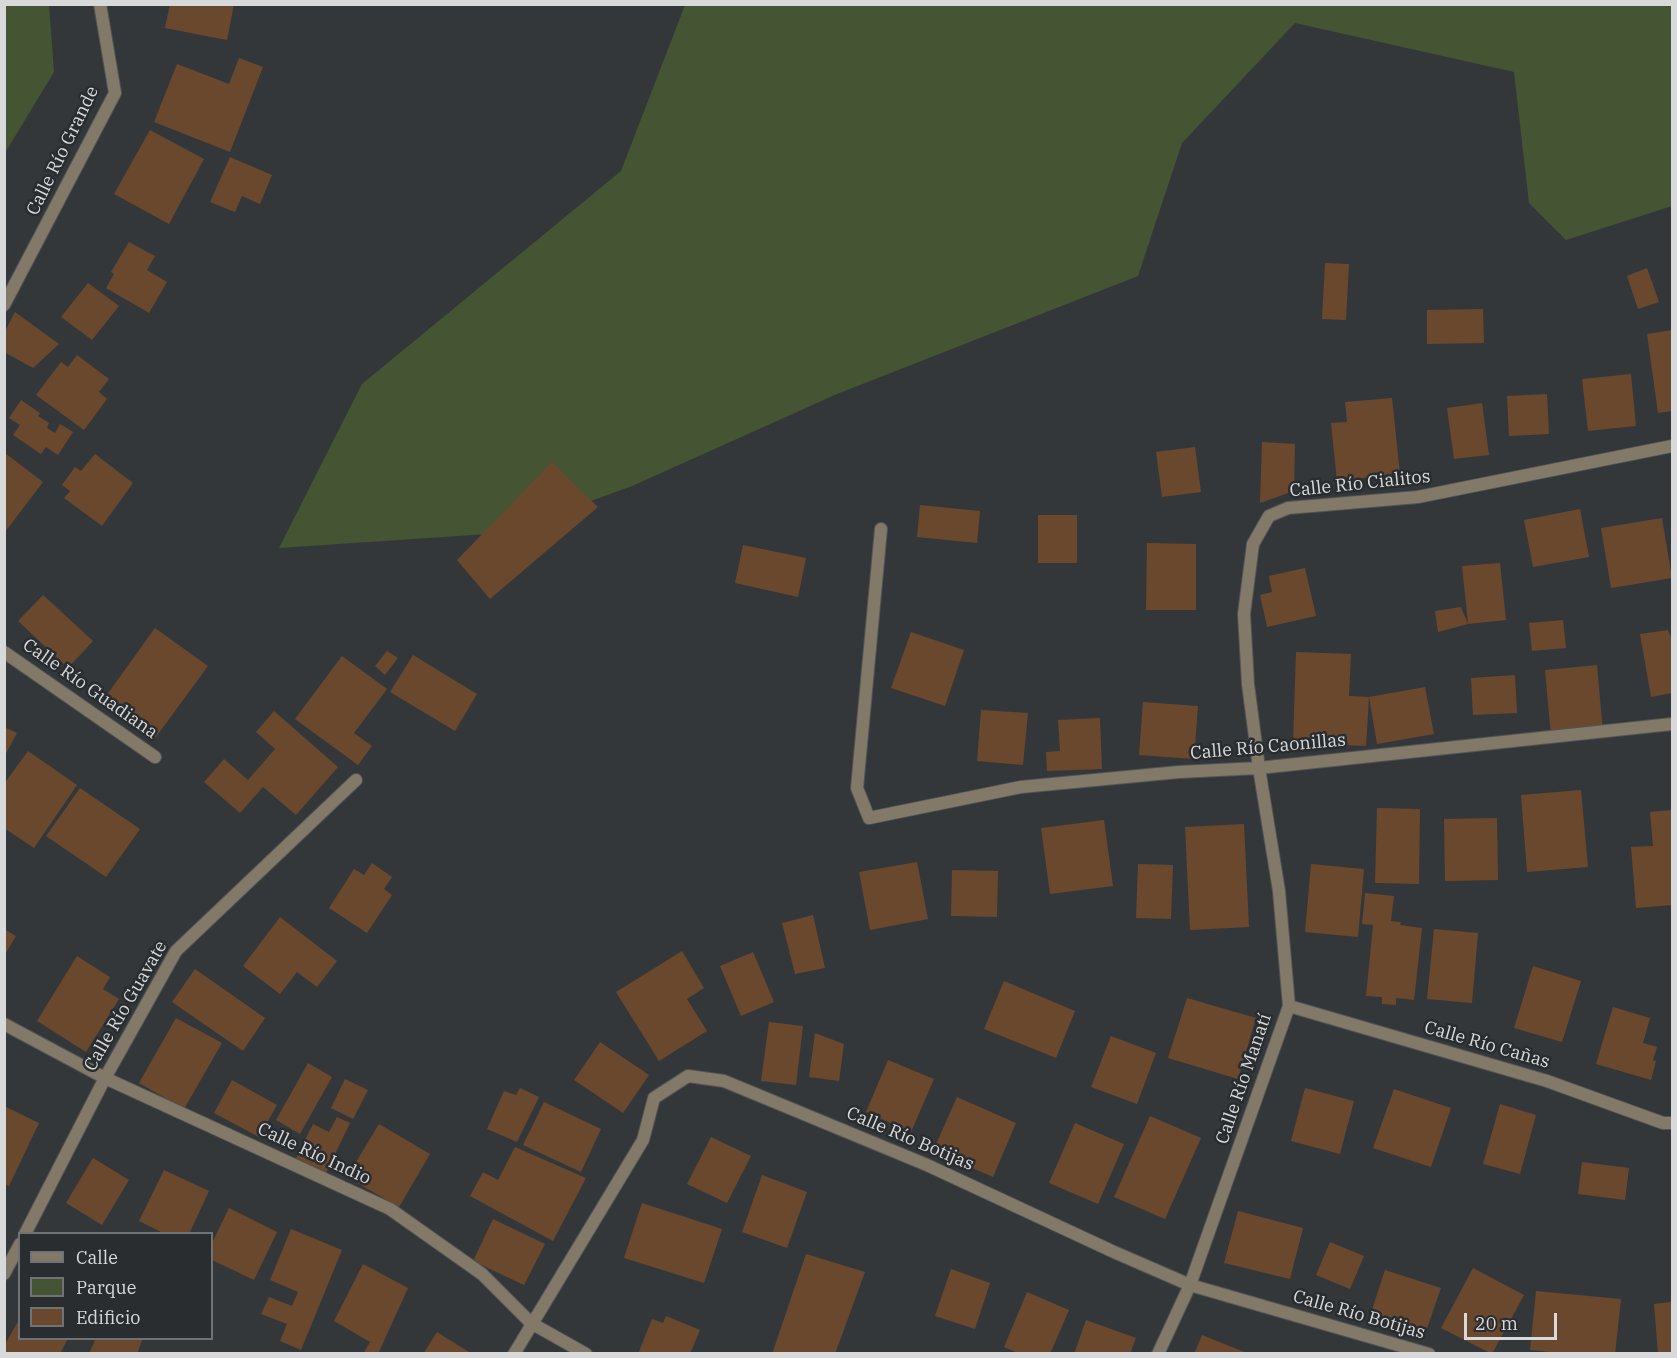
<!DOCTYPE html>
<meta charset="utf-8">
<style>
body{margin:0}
#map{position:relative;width:1677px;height:1358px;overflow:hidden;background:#34373a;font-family:"IBM Plex Serif",serif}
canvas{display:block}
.frame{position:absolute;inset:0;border:6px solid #d8d9db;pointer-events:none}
.legend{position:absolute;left:18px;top:1232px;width:195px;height:108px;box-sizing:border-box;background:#2a2d30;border:2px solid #707274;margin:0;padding:8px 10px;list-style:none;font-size:18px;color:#d8d9db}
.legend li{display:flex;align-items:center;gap:12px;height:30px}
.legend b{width:30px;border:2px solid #707274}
.scale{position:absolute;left:1464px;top:1313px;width:93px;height:27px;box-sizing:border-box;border:3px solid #d8d9db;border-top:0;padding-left:8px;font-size:18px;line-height:21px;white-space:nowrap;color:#d8d9db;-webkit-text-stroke:4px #2a2d30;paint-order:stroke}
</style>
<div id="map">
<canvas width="1677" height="1358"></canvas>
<div class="frame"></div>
<ul class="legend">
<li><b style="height:8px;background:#827968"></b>Calle</li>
<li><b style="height:16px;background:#455533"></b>Parque</li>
<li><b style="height:16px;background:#6a482d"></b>Edificio</li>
</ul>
<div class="scale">20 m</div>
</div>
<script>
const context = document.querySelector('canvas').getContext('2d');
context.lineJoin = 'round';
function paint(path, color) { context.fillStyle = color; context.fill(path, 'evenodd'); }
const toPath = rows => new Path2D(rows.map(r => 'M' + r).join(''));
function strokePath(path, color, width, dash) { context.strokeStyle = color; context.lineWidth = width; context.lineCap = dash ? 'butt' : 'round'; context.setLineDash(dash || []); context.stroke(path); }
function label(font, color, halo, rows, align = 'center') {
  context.font = font + ' "IBM Plex Serif",serif'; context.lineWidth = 5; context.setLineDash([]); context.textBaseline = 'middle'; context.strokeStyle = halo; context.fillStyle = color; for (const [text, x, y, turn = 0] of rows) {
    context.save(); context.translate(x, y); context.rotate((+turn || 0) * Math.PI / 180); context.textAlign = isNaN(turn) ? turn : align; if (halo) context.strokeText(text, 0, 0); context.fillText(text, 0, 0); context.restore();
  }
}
const green = toPath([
 [5,4,49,5,54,72,5,153],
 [685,5,1672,5,1672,206,1566,240,1529,203,1514,72,1295,23,1182,143,1138,276,837,394,632,486,503,533,279,548,362,384,621,171]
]);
const building = toPath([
 [170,4,234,4,227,40,165,28],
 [239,58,263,67,230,152,154,122,177,64,229,84],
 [150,130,204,159,169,224,114,194],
 [230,157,272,175,260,204,242,196,235,212,210,202],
 [129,242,155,256,147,270,167,282,149,313,106,288,114,274,111,272],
 [1325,263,1349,264,1346,320,1322,319],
 [1647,268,1659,302,1638,309,1627,276],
 [88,283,119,306,92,340,61,317],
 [1483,309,1484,343,1427,344,1427,310],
 [15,312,59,344,33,368,4,352,4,333],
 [1672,330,1672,411,1658,413,1647,334],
 [77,355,109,379,99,392,107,399,84,430,36,395,61,362,68,367],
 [1631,374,1636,426,1588,431,1582,379],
 [1547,394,1549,434,1509,436,1507,396],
 [1392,398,1400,474,1337,481,1331,423,1347,422,1345,402],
 [21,400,40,413,38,416,49,423,47,428,55,433,60,424,73,432,58,455,46,447,41,454,13,435,20,425,9,418],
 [1482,403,1489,455,1454,459,1447,408],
 [1262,442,1295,444,1294,491,1260,503],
 [1195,447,1201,492,1162,497,1156,452],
 [5,453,43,482,5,532],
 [95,454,133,483,102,526,64,498,70,491,62,485,75,467,81,471],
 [552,462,598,507,490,599,457,560],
 [920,505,980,511,977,543,917,537],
 [1580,509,1589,557,1533,567,1524,520],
 [1038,515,1077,515,1077,563,1038,563],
 [1662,518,1672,578,1611,588,1601,528],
 [1147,543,1196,544,1196,610,1146,610],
 [743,545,806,558,798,597,735,583],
 [1500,563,1506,620,1468,624,1462,566],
 [1305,568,1316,616,1267,627,1260,595,1272,592,1269,576],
 [43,595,93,641,68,668,18,621],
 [1461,607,1468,624,1438,632,1435,611],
 [1563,620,1566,648,1532,651,1529,623],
 [155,628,208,666,153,741,101,703],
 [1668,630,1672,640,1672,693,1651,697,1640,634],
 [911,632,964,650,945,706,891,688],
 [387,651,398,658,385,675,375,666],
 [1296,652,1351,654,1349,696,1369,697,1425,687,1434,734,1377,744,1369,697,1366,746,1293,743],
 [413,655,477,694,455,731,390,692],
 [342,656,387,689,354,733,372,746,358,765,295,719],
 [1597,665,1603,732,1551,736,1545,670],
 [1515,675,1517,713,1473,715,1471,678],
 [1143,702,1198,706,1194,759,1139,755],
 [981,710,1028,713,1023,765,977,761],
 [274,711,338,767,296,815,263,787,240,813,204,782,224,759,248,780,275,749,256,732],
 [1100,718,1102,769,1047,771,1046,752,1060,751,1058,720],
 [4,727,17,733,4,757],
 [28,751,77,785,34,848,4,828,4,784],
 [80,788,140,829,106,877,46,836],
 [1581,790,1588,867,1527,872,1521,795],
 [1377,808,1420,809,1419,884,1375,883],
 [1672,810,1672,905,1636,908,1631,847,1653,846,1650,812],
 [1497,818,1498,880,1445,881,1444,819],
 [1104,820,1113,886,1050,894,1041,828],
 [1244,824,1249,927,1190,930,1185,827],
 [917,862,928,919,870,930,859,872],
 [372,863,392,877,384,889,392,895,367,933,329,908,354,869,364,875],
 [1138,864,1173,865,1171,919,1136,918],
 [1311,864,1364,869,1358,937,1305,932],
 [952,870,998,871,997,917,951,916],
 [1365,893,1394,896,1391,921,1401,922,1400,925,1422,928,1414,1000,1396,998,1396,1005,1382,1004,1382,997,1366,996,1373,925,1362,924],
 [813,915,825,968,795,974,782,923],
 [280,917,337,961,317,987,297,972,280,994,243,966],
 [4,929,16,936,4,956],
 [1434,929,1478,933,1472,1003,1427,999],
 [682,951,704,988,687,999,707,1031,659,1061,616,992],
 [753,952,774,1002,741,1016,720,966],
 [77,956,110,977,103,989,119,999,86,1052,37,1021],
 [1533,966,1581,981,1562,1042,1514,1028],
 [195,969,265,1018,243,1051,172,1002],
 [1004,981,1075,1011,1056,1058,984,1029],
 [1187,998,1256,1018,1238,1079,1168,1058],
 [1613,1007,1650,1018,1643,1043,1657,1047,1653,1060,1656,1061,1651,1080,1596,1064],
 [176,1018,222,1043,184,1109,139,1083],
 [769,1022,803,1026,796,1085,761,1081],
 [815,1033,844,1044,839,1081,809,1077],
 [1111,1036,1156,1053,1137,1104,1091,1087],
 [600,1042,649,1075,623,1113,574,1080],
 [888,1060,934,1079,911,1132,866,1112],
 [308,1063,332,1077,300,1134,276,1120],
 [345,1079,368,1090,353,1119,331,1108],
 [232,1080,277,1105,259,1137,214,1113],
 [520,1088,539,1097,517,1142,487,1129,504,1091,516,1095],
 [1305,1088,1354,1101,1340,1154,1291,1141],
 [1394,1089,1451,1108,1431,1167,1373,1148],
 [957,1097,1016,1123,993,1177,933,1151],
 [544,1102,601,1129,581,1172,523,1145],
 [1500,1104,1536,1115,1520,1174,1483,1164],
 [4,1106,39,1123,9,1186,4,1184],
 [1150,1116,1201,1138,1165,1219,1114,1197],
 [337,1117,350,1123,324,1177,294,1162,313,1124,329,1132],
 [1075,1123,1124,1144,1098,1204,1049,1183],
 [379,1124,430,1154,399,1207,347,1177],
 [711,1137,751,1156,727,1203,687,1184],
 [515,1147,586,1178,553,1241,470,1196,483,1172,498,1180],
 [93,1158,129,1180,102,1225,66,1203],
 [1582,1162,1629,1168,1625,1200,1578,1194],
 [164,1170,209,1191,189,1234,165,1234,139,1221],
 [762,1175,807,1192,787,1248,742,1232],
 [642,1203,722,1229,704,1283,624,1258],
 [229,1208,277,1232,254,1280,212,1260,212,1243],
 [1238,1211,1303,1228,1290,1279,1224,1263],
 [493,1219,545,1244,524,1285,473,1261],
 [291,1229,342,1250,301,1350,280,1341,287,1324,261,1314,269,1297,292,1306,298,1292,270,1280],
 [1330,1242,1364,1256,1350,1289,1316,1275],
 [806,1254,865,1272,835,1354,772,1354],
 [363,1264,408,1288,378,1354,363,1354,370,1342,334,1321],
 [1473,1268,1524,1295,1492,1354,1441,1328],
 [951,1269,990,1283,975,1329,935,1316],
 [1385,1270,1441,1288,1424,1337,1369,1319],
 [1536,1291,1621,1299,1615,1354,1570,1354,1530,1350],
 [1027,1292,1069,1310,1050,1354,1020,1354,1004,1347],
 [1672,1302,1672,1354,1658,1354,1654,1304],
 [666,1316,700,1330,690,1354,638,1354,652,1319,663,1323],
 [20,1318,20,1338,68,1338,60,1354,4,1354,4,1346],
 [1086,1320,1136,1338,1130,1354,1074,1354],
 [437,1332,472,1354,423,1354],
 [1202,1335,1247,1353,1247,1354,1194,1354],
 [96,1338,143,1338,137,1354,89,1354]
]);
const minor = toPath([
 [4,305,115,93,100,4],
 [881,529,857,788,869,818,1021,787,1179,772,1259,768,1672,724],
 [4,652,155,757],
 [1289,1006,1547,1081,1663,1123,1672,1123],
 [4,1024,105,1078,390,1209,482,1274,531,1323,586,1354],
 [25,1234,105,1078,176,951,356,780],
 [4,1274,20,1244],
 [514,1354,643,1140,654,1098,688,1076,724,1081,927,1165,1114,1252,1190,1285,1429,1354],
 [1158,1354,1190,1285,1289,1006,1279,891,1259,768,1248,684,1244,614,1253,544,1269,516,1288,508,1418,497,1672,446]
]);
const streetNames = [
 ["Calle Río Grande",63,151,-64],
 ["Calle Río Cialitos",1360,484,-6],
 ["Calle Río Guadiana",90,689,35],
 ["Calle Río Caonillas",1268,747,-5],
 ["Calle Río Guavate",126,1006,-60],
 ["Calle Río Cañas",1487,1045,16],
 ["Calle Río Manatí",1244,1079,-71],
 ["Calle Río Botijas",910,1139,23],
 ["Calle Río Indio",314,1154,25],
 ["Calle Río Botijas",1359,1315,16]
];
paint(green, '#455533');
paint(building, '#6a482d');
strokePath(minor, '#525457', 14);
strokePath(minor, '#827968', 12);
label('18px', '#d8d9db', '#2a2d30', streetNames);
</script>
